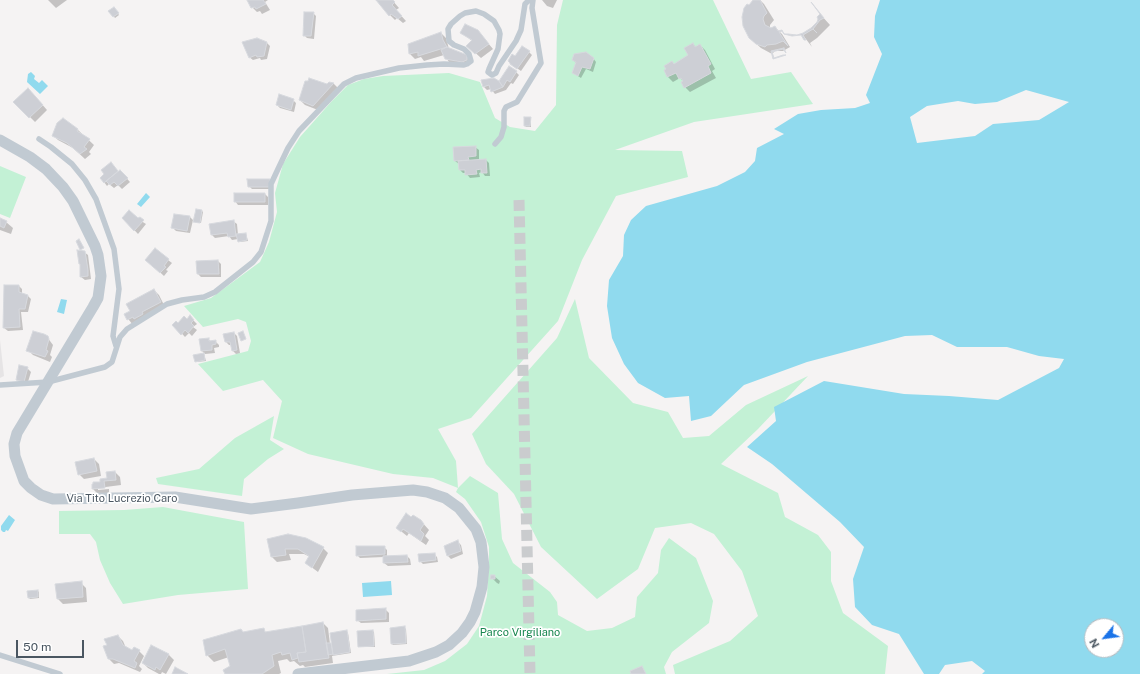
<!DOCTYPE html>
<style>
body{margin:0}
#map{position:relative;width:1140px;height:674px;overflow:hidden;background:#f5f3f3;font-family:"Public Sans",sans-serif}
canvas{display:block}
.north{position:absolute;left:1084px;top:618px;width:40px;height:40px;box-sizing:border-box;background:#fff;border:1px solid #b7bbc0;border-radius:50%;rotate:241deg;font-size:11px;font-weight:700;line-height:16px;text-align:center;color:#4a5661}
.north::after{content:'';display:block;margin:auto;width:14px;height:18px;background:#1a73e8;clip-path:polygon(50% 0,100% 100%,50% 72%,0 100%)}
.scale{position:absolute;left:16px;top:640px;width:68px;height:18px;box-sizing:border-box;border:2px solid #4a5661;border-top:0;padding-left:5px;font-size:12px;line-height:14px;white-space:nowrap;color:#4a5661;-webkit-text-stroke:3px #fff;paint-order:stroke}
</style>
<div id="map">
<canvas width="1140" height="674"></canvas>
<div class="north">N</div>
<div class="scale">50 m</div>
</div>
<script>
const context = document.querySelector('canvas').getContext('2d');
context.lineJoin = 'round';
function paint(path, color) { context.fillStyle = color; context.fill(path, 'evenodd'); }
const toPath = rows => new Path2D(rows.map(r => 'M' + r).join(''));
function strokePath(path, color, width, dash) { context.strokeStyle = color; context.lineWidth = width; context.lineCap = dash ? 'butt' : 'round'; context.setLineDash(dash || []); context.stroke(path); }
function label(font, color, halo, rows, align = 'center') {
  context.font = font + ' "Public Sans",sans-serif'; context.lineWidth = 3.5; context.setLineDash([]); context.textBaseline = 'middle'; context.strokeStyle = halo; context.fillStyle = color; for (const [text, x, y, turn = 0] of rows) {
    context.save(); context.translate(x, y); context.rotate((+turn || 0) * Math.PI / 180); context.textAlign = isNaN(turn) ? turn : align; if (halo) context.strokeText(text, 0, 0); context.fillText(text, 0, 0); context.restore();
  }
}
const education = toPath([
 [0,340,4,376,0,378]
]);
const green = toPath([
 [563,0,713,0,751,79,791,72,813,104,694,122,615,150,682,151,688,177,616,196,582,260,558,321,471,418,438,429,456,461,458,488,470,476,498,493,502,539,513,563,550,592,557,602,558,615,587,631,612,628,635,617,637,597,658,573,661,550,669,538,696,558,713,601,709,623,672,652,664,667,666,674,387,674,424,670,445,661,467,644,479,626,487,596,489,563,489,547,481,522,465,499,456,492,458,488,433,478,393,474,308,454,273,438,282,401,263,380,223,391,198,364,248,351,251,341,246,322,238,319,203,327,184,306,211,298,260,262,269,242,277,212,275,193,283,164,300,137,331,102,348,85,364,79,383,76,449,73,480,82,495,118,510,127,535,131,556,105,557,25],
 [0,166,26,177,10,218,0,214],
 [575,299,589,358,633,403,668,412,683,438,709,436,746,405,808,376,758,429,721,464,778,493,785,517,818,535,831,552,831,581,843,613,888,646,885,674,675,674,673,665,730,641,758,616,742,571,714,534,691,523,655,528,638,569,597,599,541,547,514,494,486,464,472,434,557,338],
 [274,416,270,440,284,449,268,459,244,479,242,496,158,484,156,478,199,469,235,438],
 [163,507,244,522,248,589,178,595,123,604,110,583,100,560,96,542,90,534,59,534,59,511,124,510]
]);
const water = toPath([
 [880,0,1140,0,1140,674,982,674,985,671,972,661,945,665,939,674,924,674,899,634,872,625,855,607,853,579,864,547,840,522,772,464,747,447,776,421,774,407,824,381,904,394,949,396,998,400,1059,368,1064,359,1039,356,1007,347,957,347,932,335,905,336,807,362,744,385,711,416,691,421,689,396,665,398,638,383,624,364,612,338,607,306,609,280,623,256,624,235,631,220,646,206,717,186,745,172,755,161,757,148,784,134,774,129,798,114,821,110,855,108,870,103,866,95,882,54,874,37,875,16],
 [1026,90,1069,102,1039,120,993,124,975,136,917,143,910,117,927,106,958,101,975,104,997,102],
 [1092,626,1116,626,1116,650,1092,650],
 [31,72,35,76,34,79,39,83,42,80,48,86,40,94,27,82,28,74],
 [146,193,150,197,141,207,137,204],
 [61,299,67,300,64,314,57,312],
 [9,515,15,520,8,531,6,530,5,532,3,532,1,530,1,526],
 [391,581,392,595,363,597,362,583]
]);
const shadow = toPath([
 [48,0,67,0,56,8],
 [249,0,268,0,265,2,270,10,262,14,260,11,257,12,252,7],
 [392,0,399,8,396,10,406,21,403,23,397,18,395,20,390,15],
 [542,0,557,0,553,8,547,6],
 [755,0,760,0,764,4,774,20,770,25,770,28,775,27,782,34,790,47,783,51,775,51,772,54,761,48,753,41],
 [114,8,119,15,115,18,110,11],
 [313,13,316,16,314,39,307,38,304,35],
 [821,15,830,25,817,38,810,43,812,47,802,34,812,29,820,19],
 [478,31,493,49,481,58,468,46,472,41,462,33],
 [441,33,446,38,449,49,466,55,470,63,449,62,444,55,424,61,421,57,415,59,410,54,409,44],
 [257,39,267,43,270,46,267,59,261,60,260,58,253,60,249,57],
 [693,44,696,47,700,45,705,50,715,69,712,71,716,78,690,92,685,87,684,82,680,78,673,82,668,77,665,71,690,56],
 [529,52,532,55,521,71,511,64,515,58],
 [593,58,596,62,593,72,586,69,581,78,573,73,576,63,573,60],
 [516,72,519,75,513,84,511,83,506,90,495,94,491,89,487,90,484,87,482,81,500,82],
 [309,82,328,85,329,83,334,84,338,88,318,110,305,105,300,100],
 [33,94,47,110,35,122,15,102],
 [293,100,296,103,294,112,280,108,277,105],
 [530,118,531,119,531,127,526,127,525,126],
 [78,130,94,145,89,152,91,154,85,159,73,148,58,140,53,135],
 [475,147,479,150,479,161,486,160,489,163,490,176,485,176,482,172,479,173,480,177,470,178,466,173,463,173,460,170,459,164,455,161],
 [114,167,119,172,120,171,130,182,122,189,118,185,114,188,109,184,107,186,104,182,106,175],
 [270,180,272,189,252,189,249,186],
 [265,194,268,197,268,205,238,205,235,201],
 [202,211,203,212,201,223,196,223,195,221],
 [190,217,193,220,190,233,176,231,172,227],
 [123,218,138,219,146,224,138,234],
 [0,219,6,222,13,228,11,234,0,230],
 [233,221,237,224,238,235,246,234,248,241,240,242,238,239,232,240,229,236,215,238,212,235,211,225],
 [84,252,88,255,91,279,85,280,81,277,81,266,80,264],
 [168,260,172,263,166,270,168,271,164,276,150,263],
 [218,261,221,264,221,277,201,277,198,274],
 [5,286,19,286,22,289,22,294,28,296,31,299,28,312,21,312,23,330,8,331,4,328],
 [154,290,159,295,165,307,133,325,125,315,132,311],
 [187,320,193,320,197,324,193,327,197,330,192,336,189,333,185,337,174,325],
 [234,333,237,336,240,353,236,354,232,350,232,345,229,345,226,342],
 [47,337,53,345,50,355,52,357,50,362,33,355,28,350],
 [208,339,212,342,215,341,219,345,219,347,214,348,215,353,205,354,202,351],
 [204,354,206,361,197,362,196,361],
 [27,368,31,372,27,385,20,383,17,380],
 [94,459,99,464,101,476,84,479,79,474],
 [115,472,120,477,121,485,98,488,98,490,109,489,109,493,98,494,93,489,101,483,101,480,108,479],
 [421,521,429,530,425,536,429,540,426,545,409,533,407,536,397,528],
 [268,539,305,539,323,548,328,553,318,572,306,563,310,557,304,554,289,554,291,560,277,562,272,557],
 [458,542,461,545,463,554,451,559,448,556,445,546],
 [384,547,387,550,387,557,407,556,410,559,411,565,388,566,384,563,384,557,360,558,357,555],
 [434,554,437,557,438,562,423,564,420,561],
 [494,576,500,581,499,584,497,583,492,578],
 [81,583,86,588,87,602,63,604,58,599],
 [38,591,39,592,39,598,30,599,29,598],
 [385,609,389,613,389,622,361,623,357,620],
 [323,623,328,628,330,644,332,644,346,631,348,633,351,653,332,656,333,663,305,667,303,665,300,666,294,661,290,662,287,659,278,661,281,673,279,674,226,674,232,667,229,657,214,662,207,655,243,633,263,630,267,633],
 [405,628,406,629,407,644,393,645,392,644],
 [373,631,374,632,375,647,361,647,359,646],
 [118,636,123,641,126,648,132,651,139,651,144,656,139,666,142,669,140,672,119,663,114,664,109,659,108,645],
 [152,646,169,655,174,660,166,674,162,672,161,674,159,674,148,668,143,663]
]);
const building = toPath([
 [247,0,263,0,266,4,256,9,255,7,251,8,247,0],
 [376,0,393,0,395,2,392,5,402,16,398,19,391,14,389,16,376,0],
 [753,0,760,0,767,13,764,16,763,19,765,25,771,28,775,26,778,31,782,30,784,34,788,34,797,35,803,33,811,28,817,22,818,19,817,17,820,14,811,2,824,18,820,20,813,29,817,33,813,29,803,35,806,40,804,40,801,35,792,36,784,34,782,31,779,32,788,46,783,41,776,44,767,45,765,47,756,44,749,38,743,26,742,17,744,8,747,4,749,5,753,0],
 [114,7,119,13,113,17,108,11,114,7],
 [304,12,314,12,311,36,303,36,304,12],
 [465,24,478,30,489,44,475,54,466,46,472,40,460,33,465,24],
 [441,32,443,40,447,47,418,56,418,52,409,54,408,44,441,32],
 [257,38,267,42,264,56,257,57,256,55,249,58,242,42,257,38],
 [693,43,695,47,700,44,711,64,708,66,711,73,684,88,681,82,683,81,681,78,679,79,676,73,667,77,664,70,666,69,664,66,672,61,674,64,688,55,684,48,693,43],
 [522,46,530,51,517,69,510,64,510,63,508,61,512,54,515,56,522,46],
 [447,47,467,55,467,60,462,62,445,59,441,50,447,47],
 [784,48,786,53,783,49,772,52,774,58,783,55,786,55,773,59,771,51,784,48],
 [586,52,594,58,590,69,582,67,578,76,572,73,576,62,572,60,574,54,586,52],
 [509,66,517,71,510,82,507,80,503,87,499,81,509,66],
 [309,78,327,84,329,82,334,83,313,106,299,100,305,81,308,81,309,78],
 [494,78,499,81,503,87,491,92,489,85,483,87,481,80,494,78],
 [28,88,43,105,29,118,13,102,28,88],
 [279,94,294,99,291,110,276,105,279,94],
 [524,117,531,117,530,126,524,126,524,117],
 [63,118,78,129,77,131,90,139,84,147,87,149,80,154,67,143,52,136,57,123,63,118],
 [476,146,476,156,468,157,469,160,454,161,453,147,476,146],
 [486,159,487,173,481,173,481,169,476,170,477,174,465,175,465,170,459,170,458,161,486,159],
 [111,162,118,171,104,183,100,178,104,174,101,170,111,162],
 [120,170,128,178,118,186,114,182,110,185,106,181,120,170],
 [247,179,270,179,269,187,248,187,247,179],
 [234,193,265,193,265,202,234,202,234,193],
 [196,209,202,210,200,223,193,222,196,209],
 [129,210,138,218,140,217,144,220,134,231,122,218,129,210],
 [174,214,190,216,187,231,171,228,174,214],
 [0,218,7,221,4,228,0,226,0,218],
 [234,220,236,236,228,237,227,233,211,235,209,224,234,220],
 [246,233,247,240,238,242,236,234,246,233],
 [79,239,84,248,80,250,76,241,79,239],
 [155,248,169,259,164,266,166,267,160,273,145,260,155,248],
 [77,250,85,251,88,270,88,276,80,277,80,264,79,264,77,250],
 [218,260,219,274,197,274,196,261,218,260],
 [4,285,19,285,19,292,28,295,25,309,19,309,20,327,3,328,4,285],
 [154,289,161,302,142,312,143,314,134,319,133,317,127,320,124,314,130,311,126,304,154,289],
 [190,315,194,320,191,323,194,326,188,333,185,330,181,335,172,325,176,321,178,323,184,316,187,319,190,315],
 [33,331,44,334,48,336,49,339,46,350,48,351,45,357,26,351,33,331],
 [243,331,246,339,241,341,238,333,243,331],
 [234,332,237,350,232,351,230,342,225,342,223,334,234,332],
 [209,338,209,341,216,340,216,344,212,345,212,350,201,351,199,339,209,338],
 [204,353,205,360,195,362,193,355,204,353],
 [19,365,28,367,24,382,16,380,19,365],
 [94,458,97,471,78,475,75,462,94,458],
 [115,471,116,480,104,481,105,488,92,489,92,484,93,484,93,482,100,482,100,479,107,478,106,472,115,471],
 [406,513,411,517,413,515,421,520,424,524,420,530,424,534,421,541,403,529,401,532,396,528,406,513],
 [288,534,306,538,324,547,312,568,305,563,309,556,298,549,285,549,286,555,271,557,267,539,288,534],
 [458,540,461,551,447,556,444,546,458,540],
 [356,546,385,546,385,554,356,556,356,546],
 [435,553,436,560,419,562,418,554,435,553],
 [407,555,408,562,383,563,383,556,407,555],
 [491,575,495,575,495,579,490,579,491,575],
 [82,581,83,597,57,599,55,584,82,581],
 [38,590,38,597,28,598,27,591,38,590],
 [386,608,386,619,356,621,356,610,386,608],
 [323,622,329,658,299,662,297,653,306,652,302,626,323,622],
 [302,626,306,652,297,653,298,658,292,660,290,653,282,655,281,652,272,655,274,666,262,674,225,674,223,670,230,666,225,649,206,656,203,640,241,629,243,632,264,628,265,632,302,626],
 [405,626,406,643,391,644,390,628,405,626],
 [347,630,350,652,333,655,330,633,347,630],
 [373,630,374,646,358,647,357,631,373,630],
 [118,635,123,645,132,650,134,647,140,650,134,661,137,663,135,668,113,659,108,659,103,646,107,645,104,639,118,635],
 [326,643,331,643,333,654,328,655,326,643],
 [151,645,169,654,160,670,156,667,155,670,142,663,151,645],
 [642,666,646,674,631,674,630,671,642,666],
 [175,667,188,674,172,674,175,667]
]);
const streetTunnel = toPath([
 [519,200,530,674]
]);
const lane = toPath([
 [39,139,51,147,72,164,85,180,96,199,114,249,119,289,113,336,116,346],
 [495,144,501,137,504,127,504,111,506,107,517,102,541,63,532,8,533,0],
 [0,385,48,382,105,367,112,362,120,337,127,329,167,304,182,300,204,297,215,292,253,262,261,252,271,221,271,184,278,169,288,148,299,131,344,84,356,78,399,68,427,65,444,64,464,65,467,64,471,61,469,54,464,49,454,45,449,41,448,29,451,24,460,16,465,13,476,11,484,14,494,21,499,30,500,34,498,49,489,69,488,72,492,75,496,73,499,66,516,41,521,30,525,4,529,0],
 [0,655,60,674]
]);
const street = toPath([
 [0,140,30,157,46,169,63,187,73,201,95,246,98,255,101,276,98,298,93,307,17,433,14,444,15,456,24,481,31,488,41,495,53,499,175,497,251,509,298,503,352,495,413,490,427,492,445,498,459,508,476,529,481,542,484,567,482,587,475,612,470,622,462,633,449,645,436,652,409,661,298,674]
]);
const streetNames = [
 ["Via Tito Lucrezio Caro",122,499]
];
const parkNames = [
 ["Parco Virgiliano",520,633]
];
paint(education, '#e6e4e5');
paint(green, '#c3f1d5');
paint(water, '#90daee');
paint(shadow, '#0003');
paint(building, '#cdcfd5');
strokePath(building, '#d7d9de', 1);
strokePath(streetTunnel, '#caccce', 11, [11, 5.5]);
strokePath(lane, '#c1cad2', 5.5);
strokePath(street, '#c1cad2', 11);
label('11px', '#4a5661', '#fff', streetNames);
label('11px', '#17864f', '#fff', parkNames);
</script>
